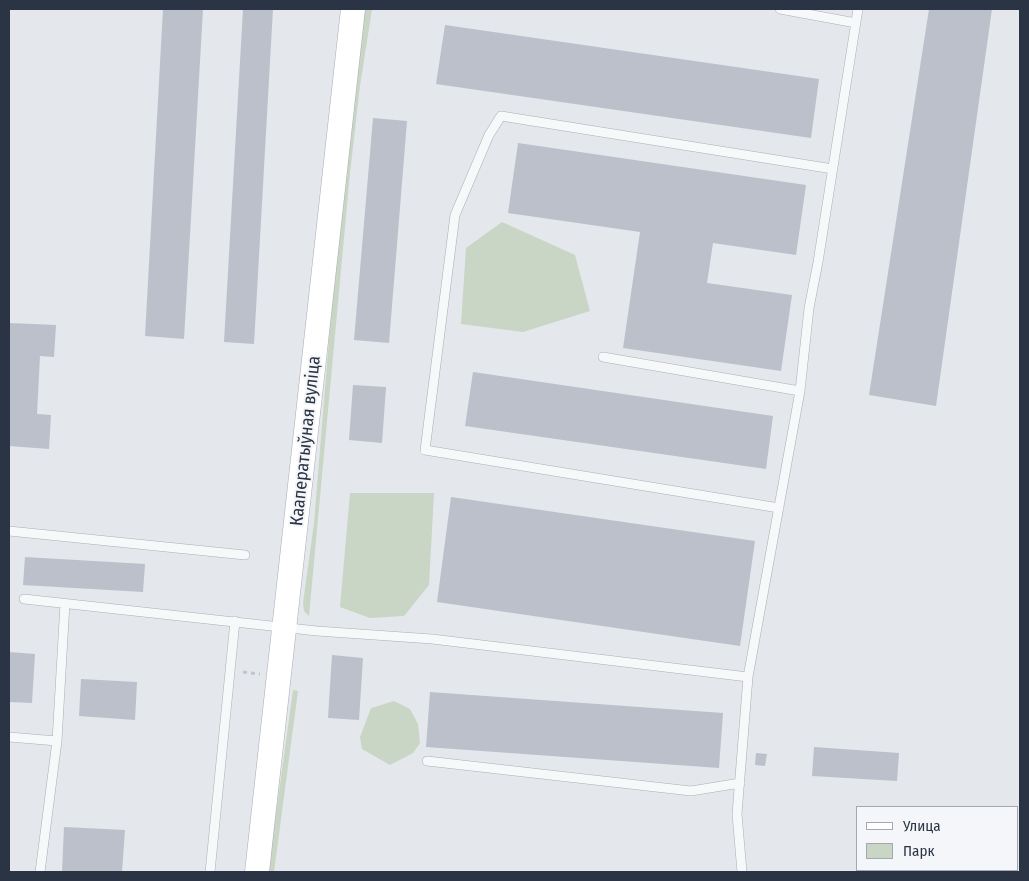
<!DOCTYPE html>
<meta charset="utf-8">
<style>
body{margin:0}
#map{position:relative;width:1029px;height:881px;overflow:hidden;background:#e4e7ec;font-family:"Fira Sans Condensed",sans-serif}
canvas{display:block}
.frame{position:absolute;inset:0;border:10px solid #2b3445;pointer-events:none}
.legend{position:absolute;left:856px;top:806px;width:162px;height:65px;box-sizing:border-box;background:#f4f6f9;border:1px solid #a4a8b1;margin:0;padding:6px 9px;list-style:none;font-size:15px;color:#2b3445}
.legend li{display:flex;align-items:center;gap:10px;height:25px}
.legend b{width:25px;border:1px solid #a4a8b1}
</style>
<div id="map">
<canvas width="1029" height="881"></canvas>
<div class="frame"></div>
<ul class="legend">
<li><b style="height:6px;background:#fff"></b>Улица</li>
<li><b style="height:14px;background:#c9d6c5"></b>Парк</li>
</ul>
</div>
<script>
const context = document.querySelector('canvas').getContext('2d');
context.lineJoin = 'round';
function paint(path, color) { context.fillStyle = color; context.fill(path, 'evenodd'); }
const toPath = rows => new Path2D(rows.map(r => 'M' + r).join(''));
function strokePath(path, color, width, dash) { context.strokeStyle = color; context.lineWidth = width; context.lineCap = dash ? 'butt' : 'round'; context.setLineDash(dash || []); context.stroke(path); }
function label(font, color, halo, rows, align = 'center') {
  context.font = font + ' "Fira Sans Condensed",sans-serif'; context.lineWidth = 4; context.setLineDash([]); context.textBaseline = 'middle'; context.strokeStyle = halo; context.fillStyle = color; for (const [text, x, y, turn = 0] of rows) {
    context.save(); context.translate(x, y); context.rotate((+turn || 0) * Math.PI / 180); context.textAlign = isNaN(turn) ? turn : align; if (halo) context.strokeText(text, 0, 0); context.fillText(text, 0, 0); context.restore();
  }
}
const green = toPath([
 [364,9,372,9,360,86,350,173,309,616,304,611,303,603,314,523,335,266],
 [502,222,575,255,590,311,523,332,461,324,466,248],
 [350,493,434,493,429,585,404,616,370,618,340,607],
 [293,690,298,691,274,872,268,872],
 [394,701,410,709,418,724,420,743,413,753,390,765,362,749,360,737,371,708]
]);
const building = toPath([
 [163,9,203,9,184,339,145,336],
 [243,9,273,9,254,344,224,342],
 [929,9,992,9,936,406,869,395],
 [445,25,819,79,811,138,436,84],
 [373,118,407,121,389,343,354,340],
 [518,143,806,185,796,255,713,243,707,283,792,295,781,371,623,348,640,232,508,213],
 [9,323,56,325,54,357,40,356,37,414,51,415,49,449,9,446],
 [473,372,773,416,766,469,465,426],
 [353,385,386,387,382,443,349,440],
 [451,497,755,541,740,646,437,602],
 [25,557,145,564,143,592,23,585],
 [9,652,35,654,32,703,9,702],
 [332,655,363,658,359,720,328,718],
 [81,679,137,682,135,720,79,716],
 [430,692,723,713,719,768,426,747],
 [814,747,899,753,897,781,812,776],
 [756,753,767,754,765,766,755,765],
 [64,827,125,830,122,872,62,872]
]);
const path = toPath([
 [243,672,260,674]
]);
const service = toPath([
 [780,9,856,23],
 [603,357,800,391],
 [779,508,425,450,455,215,489,135,501,116,833,169],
 [9,531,245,555],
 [24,599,317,631,432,639,748,677],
 [9,737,57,741],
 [427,761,691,791,740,783],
 [40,872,57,741,65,603],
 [210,872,235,621],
 [742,872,737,814,748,677,800,391,809,308,818,262,858,9]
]);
const secondary = toPath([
 [257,872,353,9]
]);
const streetNames = [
 ["Кааператыўная вуліца",306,441,-84]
];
paint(green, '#c9d6c5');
paint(building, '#bbc0ca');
strokePath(service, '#a9aeb7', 10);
strokePath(secondary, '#a9aeb7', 25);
strokePath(path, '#c2c5cb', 3, [4, 4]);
strokePath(service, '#f7f8fa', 9);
strokePath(secondary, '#fff', 24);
label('18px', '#2b3445', '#f4f6f9', streetNames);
</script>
